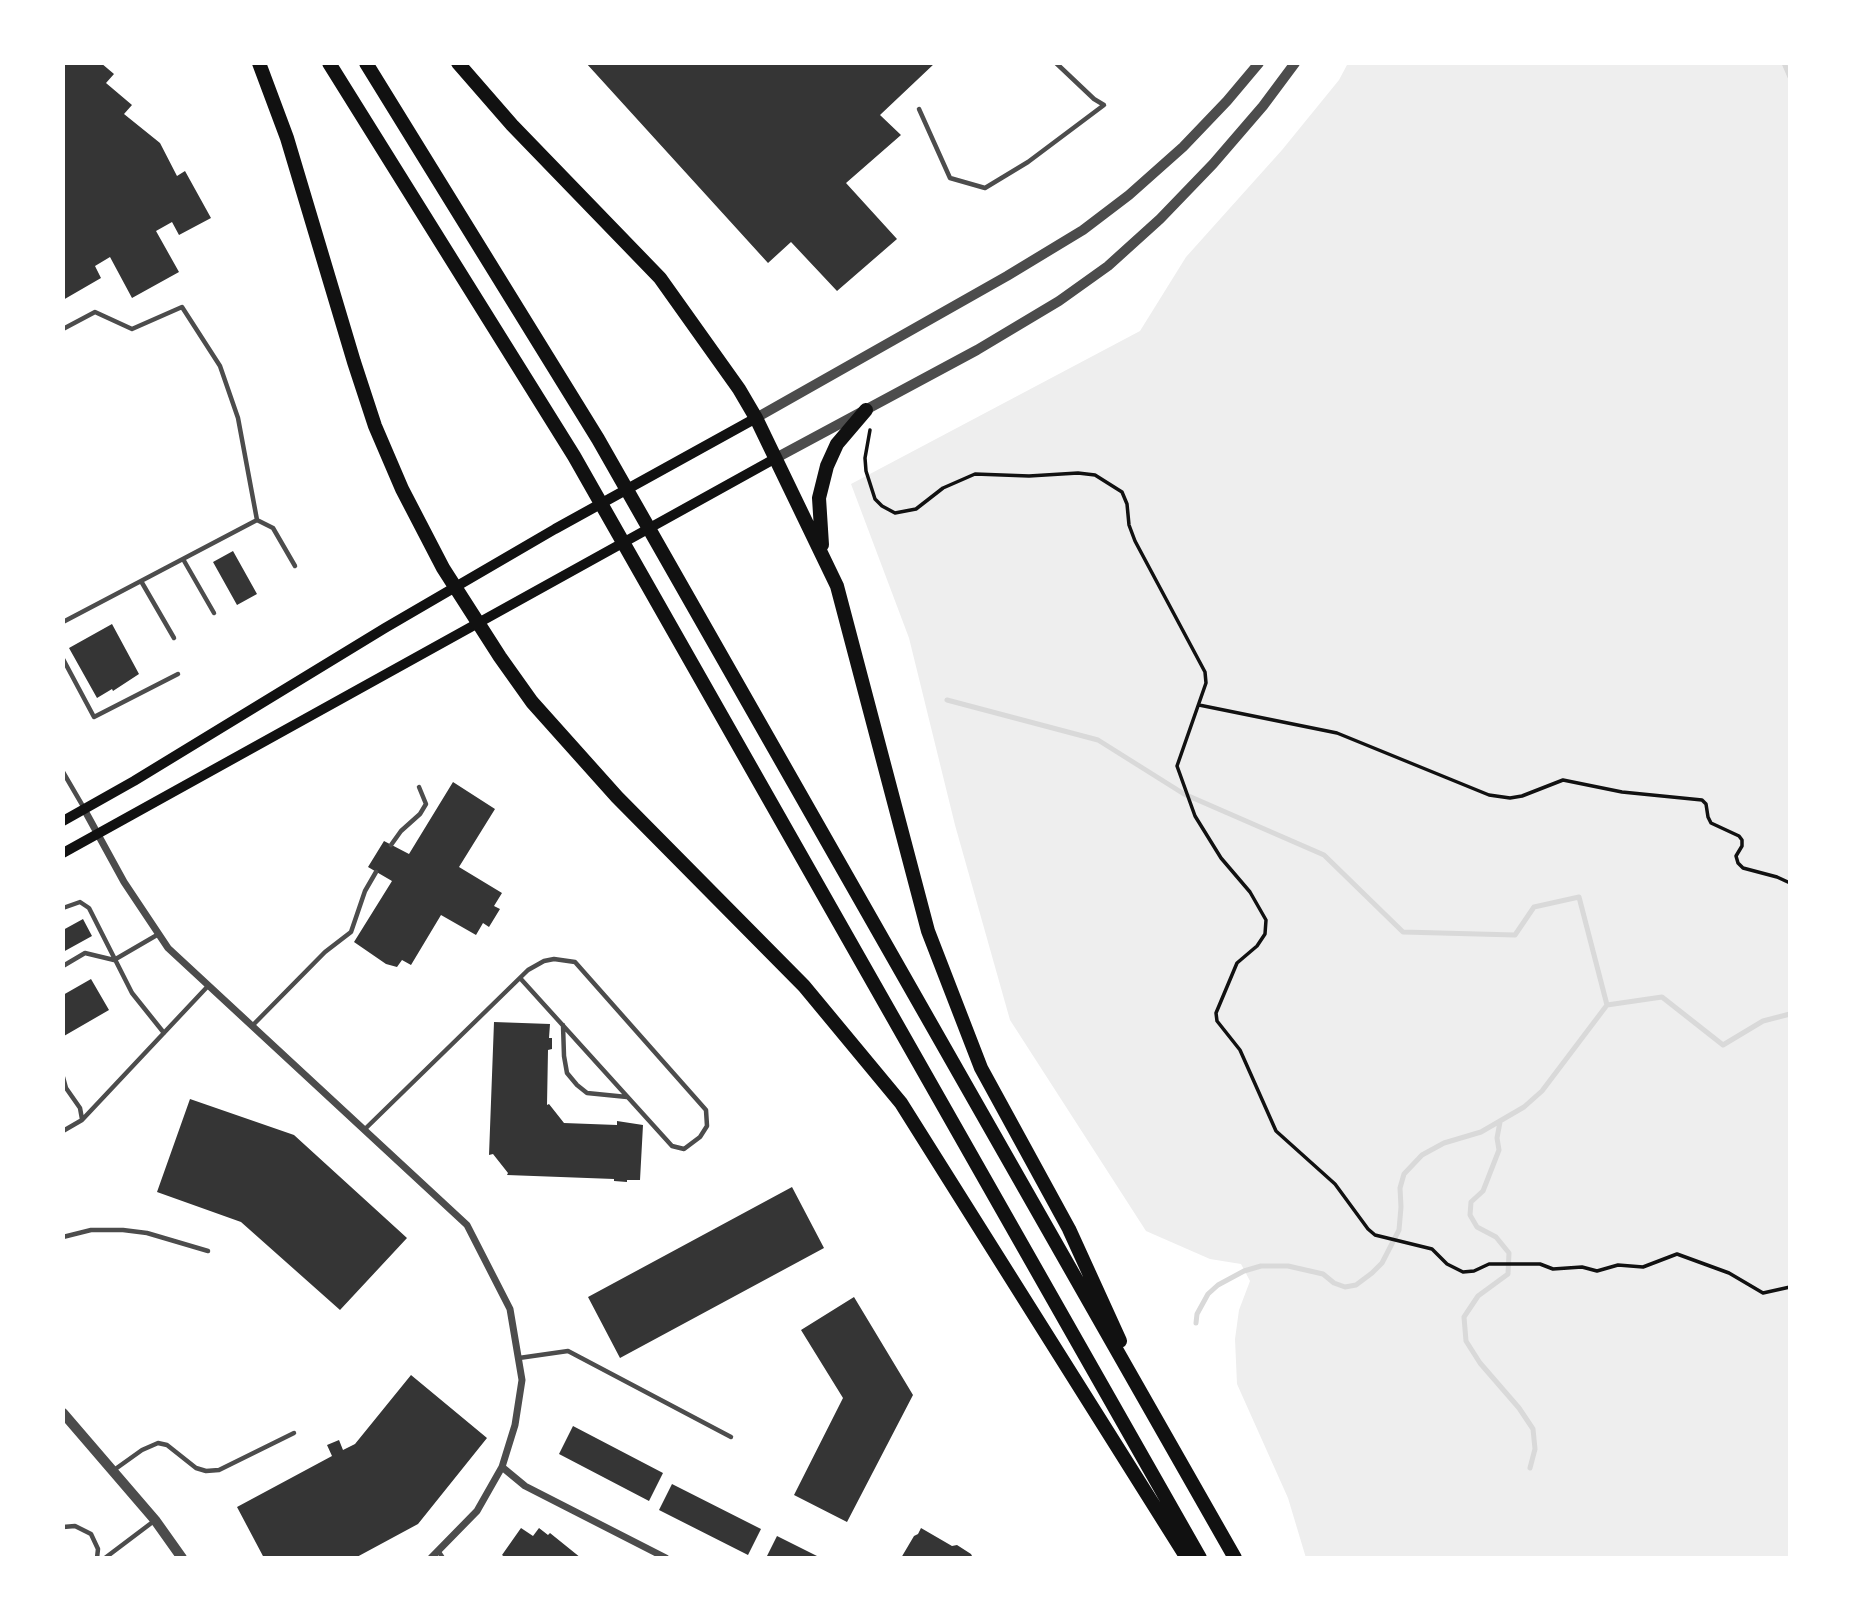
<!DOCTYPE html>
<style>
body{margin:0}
#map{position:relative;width:1853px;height:1621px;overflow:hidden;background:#fff;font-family:"Source Sans 3",sans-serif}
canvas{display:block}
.frame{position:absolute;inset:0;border:65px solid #fff;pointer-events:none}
</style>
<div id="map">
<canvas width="1853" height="1621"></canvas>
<div class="frame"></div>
</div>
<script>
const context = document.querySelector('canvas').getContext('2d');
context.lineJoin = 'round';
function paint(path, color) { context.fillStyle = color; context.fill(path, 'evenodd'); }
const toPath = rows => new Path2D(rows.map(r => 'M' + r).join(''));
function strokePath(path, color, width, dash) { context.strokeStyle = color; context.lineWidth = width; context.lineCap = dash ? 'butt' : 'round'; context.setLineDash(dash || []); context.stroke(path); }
const green = toPath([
 [1348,63,1790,63,1790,1558,1306,1558,1288,1498,1237,1384,1235,1339,1239,1310,1250,1281,1241,1264,1210,1259,1146,1231,1010,1020,955,825,909,638,851,484,1140,331,1186,257,1282,150,1339,80]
]);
const stream = toPath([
 [1784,63,1790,77],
 [947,700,1098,740,1184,794,1324,855,1403,932,1515,935,1534,907,1579,897,1607,1005,1662,997,1723,1045,1763,1021,1790,1014],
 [1500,1122,1497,1138,1499,1150,1483,1191,1471,1202,1470,1215,1477,1227,1496,1237,1509,1253,1508,1274,1478,1296,1464,1317,1466,1341,1480,1363,1519,1408,1533,1429,1535,1449,1530,1468],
 [1196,1323,1197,1314,1208,1294,1218,1285,1244,1271,1261,1266,1288,1266,1323,1274,1334,1283,1345,1287,1356,1285,1372,1273,1382,1263,1399,1230,1401,1207,1400,1188,1404,1174,1422,1155,1444,1143,1481,1132,1524,1107,1542,1091,1607,1005]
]);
const building = toPath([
 [63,63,101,63,114,74,106,83,132,105,124,114,160,143,177,176,185,171,211,218,179,235,172,222,156,231,179,272,132,298,110,257,95,266,101,278,63,300],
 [586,63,935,63,880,115,901,135,846,183,897,239,837,291,791,242,768,263],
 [233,551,257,594,237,605,213,562],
 [112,624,139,674,113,691,112,689,97,698,69,648],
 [453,782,495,809,459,867,502,893,494,906,500,909,489,927,483,923,476,935,441,915,411,965,402,960,397,967,386,964,354,942,392,881,368,867,384,841,409,854],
 [83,919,92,936,63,952,63,930],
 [91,979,109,1010,64,1036,63,995],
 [494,1022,550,1024,549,1038,552,1038,552,1049,548,1050,547,1105,549,1104,564,1123,617,1125,617,1121,643,1125,640,1180,627,1180,627,1182,614,1181,614,1179,507,1175,508,1173,493,1154,489,1155],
 [190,1099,294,1135,407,1238,340,1310,241,1222,157,1192],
 [792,1187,824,1248,620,1358,588,1297],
 [854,1297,913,1395,847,1522,794,1495,843,1398,801,1330],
 [411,1375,487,1438,418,1524,355,1558,264,1558,237,1507,332,1456,327,1445,339,1440,343,1450,355,1444],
 [573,1426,663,1473,649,1501,559,1454],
 [672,1484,761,1529,748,1555,659,1510],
 [521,1528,533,1536,539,1528,548,1535,550,1533,581,1558,506,1558,502,1555],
 [921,1528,952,1546,957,1545,971,1554,973,1558,901,1558,914,1536,918,1534],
 [777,1536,821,1558,766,1558]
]);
const path = toPath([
 [870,430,865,458,866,471,875,499,882,506,895,513,916,509,943,488,975,474,1029,476,1078,473,1095,475,1122,492,1127,504,1129,525,1135,541,1205,672,1206,683,1177,766,1195,816,1221,858,1250,892,1266,920,1265,934,1257,946,1237,963,1216,1013,1217,1021,1240,1050,1276,1131,1335,1184,1368,1229,1375,1235,1432,1249,1447,1264,1463,1272,1474,1271,1489,1264,1540,1264,1553,1269,1582,1267,1597,1271,1618,1265,1643,1267,1677,1254,1729,1273,1763,1293,1790,1287],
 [1199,705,1337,733,1489,795,1510,798,1522,796,1563,780,1622,792,1702,800,1706,804,1708,817,1711,823,1739,836,1742,840,1742,846,1736,856,1738,863,1743,868,1777,877,1790,883]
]);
const service = toPath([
 [919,109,950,178,985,188,1028,162,1104,105,1094,99,1056,63],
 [63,329,95,312,132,329,182,307,220,366,238,418,257,520,63,622],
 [257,520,273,528,295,566],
 [183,559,214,613],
 [141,581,174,638],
 [63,659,94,717,178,674],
 [63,772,84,808],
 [391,845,401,831,420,814,426,804,419,787],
 [63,908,80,902,89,908,132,993,164,1033],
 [63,966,85,953,114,960,157,935],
 [563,1025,564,1056,567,1073,577,1085,587,1093,627,1097],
 [252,1026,325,952,351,932,365,891,376,872],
 [63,1077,66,1088,80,1108,82,1119],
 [364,1130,528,970,544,961,554,959,575,962,706,1110,707,1126,700,1137,684,1149,672,1146,520,978],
 [63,1131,82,1120,208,986],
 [63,1237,91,1230,123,1230,147,1233,208,1251],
 [519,1358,568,1351,731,1437],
 [114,1470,142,1450,158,1443,167,1445,196,1468,206,1471,219,1470,294,1433],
 [63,1527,75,1526,91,1534,98,1549,97,1558],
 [439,1552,443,1558],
 [105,1558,154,1521]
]);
const minor = toPath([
 [84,809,124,882,168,948,467,1225,510,1309,522,1380,515,1425,502,1467,477,1511,431,1558],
 [502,1467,525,1486,666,1558]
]);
const tertiary = toPath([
 [756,418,1007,276,1083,230,1129,195,1183,147,1227,101,1259,63],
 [776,458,977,350,1059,301,1108,266,1160,219,1213,164,1263,106,1295,63],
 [63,1413,155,1520,182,1558]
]);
const secondary = toPath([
 [63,821,134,781,385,628,555,529,756,418],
 [63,853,776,458]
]);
const motorway = toPath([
 [259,63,287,138,354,362,375,426,402,489,443,568,500,657,532,702,617,797,804,986,901,1103,1187,1558],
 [329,63,574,456,1200,1558],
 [366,63,598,439,1235,1558],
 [458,63,512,125,660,278,739,389,756,418,837,586,928,931,981,1068,1069,1229,1120,1341],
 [822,545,819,498,827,466,837,444,866,410]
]);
paint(green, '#eee');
strokePath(stream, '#d9d9d9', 5);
paint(building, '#353535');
strokePath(path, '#111', 3.5);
strokePath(service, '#4c4c4c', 4.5);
strokePath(minor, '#4c4c4c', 7);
strokePath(tertiary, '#4c4c4c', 10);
strokePath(secondary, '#111', 10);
strokePath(motorway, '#111', 14);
</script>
